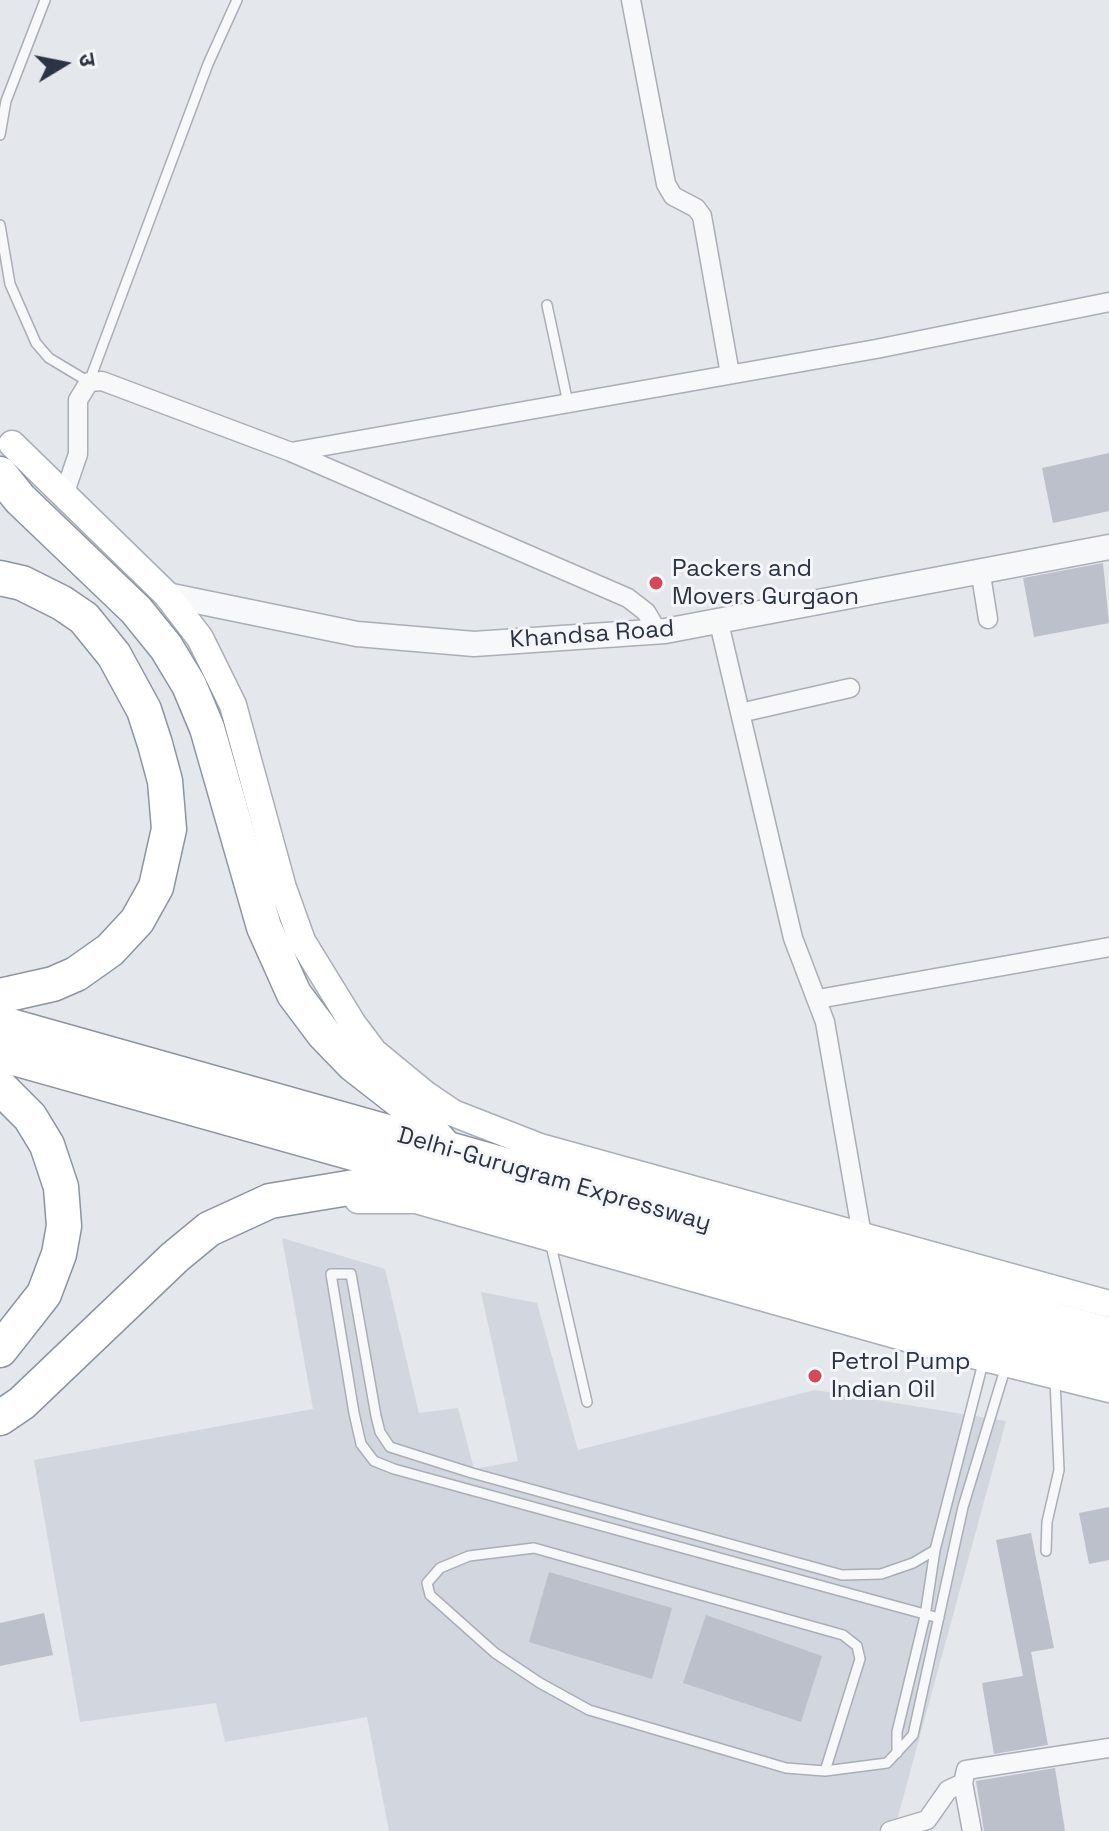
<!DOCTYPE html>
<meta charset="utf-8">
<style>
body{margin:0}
#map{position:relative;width:1109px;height:1831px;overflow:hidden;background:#e4e7ec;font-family:"Space Grotesk","Noto Sans Devanagari",sans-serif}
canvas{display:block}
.north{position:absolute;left:24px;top:24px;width:80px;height:80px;-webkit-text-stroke:6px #f4f6f9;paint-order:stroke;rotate:80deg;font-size:22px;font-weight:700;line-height:32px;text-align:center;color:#2b3445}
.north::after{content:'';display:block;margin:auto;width:28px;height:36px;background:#2b3445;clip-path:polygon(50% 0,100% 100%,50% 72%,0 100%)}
</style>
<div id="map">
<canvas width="1109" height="1831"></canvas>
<div class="north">उ</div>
</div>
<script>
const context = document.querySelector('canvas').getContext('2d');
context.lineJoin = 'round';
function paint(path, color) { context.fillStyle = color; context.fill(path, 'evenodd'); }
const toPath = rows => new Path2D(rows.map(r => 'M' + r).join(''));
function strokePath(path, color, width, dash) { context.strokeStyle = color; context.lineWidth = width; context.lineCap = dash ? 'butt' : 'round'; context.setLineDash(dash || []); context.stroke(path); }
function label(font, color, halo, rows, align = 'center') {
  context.font = font + ' "Space Grotesk",sans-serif'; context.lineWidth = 6; context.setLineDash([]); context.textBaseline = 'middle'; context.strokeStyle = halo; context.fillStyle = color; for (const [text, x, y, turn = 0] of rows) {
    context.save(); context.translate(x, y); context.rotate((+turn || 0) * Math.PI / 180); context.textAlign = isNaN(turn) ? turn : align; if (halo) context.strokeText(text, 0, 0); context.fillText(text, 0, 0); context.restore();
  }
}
const built = toPath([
 [282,1238,385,1269,419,1413,458,1408,474,1469,518,1461,481,1292,537,1303,578,1450,815,1390,1006,1421,894,1831,389,1831,367,1717,225,1742,216,1703,80,1722,34,1460,313,1409]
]);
const building = toPath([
 [1109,453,1109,511,1053,523,1042,468],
 [1103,563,1109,623,1034,637,1023,578],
 [1109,1507,1109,1560,1089,1564,1079,1513],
 [1031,1533,1054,1648,1031,1652,1048,1745,994,1754,982,1683,1023,1676,996,1540],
 [549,1572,672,1608,652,1679,529,1642],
 [44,1613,53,1655,0,1666,0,1623],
 [706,1615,822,1656,801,1722,683,1683],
 [1055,1768,1065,1831,984,1831,976,1781]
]);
const service = toPath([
 [0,135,6,101,45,0],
 [0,225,10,284,36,343,49,358,89,382,208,64,237,0],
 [547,305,568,403],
 [550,1241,587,1402],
 [1046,1551,1047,1522,1059,1470,1055,1380],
 [939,1618,394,1469,374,1461,361,1444,354,1413,331,1274,351,1274,376,1416,380,1432,390,1447,472,1473,842,1575,881,1574,913,1563,935,1550,984,1359],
 [897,1753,897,1732,925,1616,935,1550],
 [825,1771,860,1659,857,1646,843,1635,534,1548,469,1556,440,1568,427,1583,430,1595,495,1653,540,1683,589,1710,786,1768,825,1771,887,1763,913,1735,963,1507,1006,1366]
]);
const minor = toPath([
 [631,0,666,184,673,196,696,208,702,216,730,374],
 [291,452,876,349,1109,302],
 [64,495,78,454,78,400,89,382,102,381,291,452,628,598,646,612,658,632],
 [980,569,988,619],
 [719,623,793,938,825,1022,862,1235],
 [740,713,850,688],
 [818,999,1109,947],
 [890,1831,927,1820,948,1790,963,1783],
 [972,1831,963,1783,966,1770,1109,1748]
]);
const tertiary = toPath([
 [167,595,357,634,474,644,665,631,1109,547]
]);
const secondary = toPath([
 [12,444,167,595,200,638,233,705,283,888,302,941,353,1024,374,1052,425,1094,453,1113,540,1147,1109,1304],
 [358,1200,416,1200,924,1343,1109,1389]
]);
const motorway = toPath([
 [0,474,20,499,136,610,166,647,189,685,207,728,264,927,294,994,324,1034,353,1064,412,1110,447,1150],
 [0,578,22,583,62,603,84,618,114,655,144,710,155,744,165,781,169,829,156,887,137,921,110,950,76,974,53,984,0,996],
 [0,1023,1109,1335],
 [0,1054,1109,1365],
 [0,1087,30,1117,47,1145,61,1187,64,1226,59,1254,44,1294,0,1350],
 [0,1418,22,1403,175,1257,209,1229,270,1201,415,1177]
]);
const markers = [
 [656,583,8,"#d1495b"],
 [815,1376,8,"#d1495b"]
];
const poiNames = [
 ["Packers and",672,569],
 ["Movers Gurgaon",672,597],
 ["Petrol Pump",831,1362],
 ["Indian Oil",831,1390]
];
const streetNames = [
 ["Khandsa Road",592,635,-4],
 ["Delhi-Gurugram Expressway",554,1180,16]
];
paint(built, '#d2d6de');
paint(building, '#bbc0ca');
strokePath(service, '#a9aeb7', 12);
strokePath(minor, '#a9aeb7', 21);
strokePath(tertiary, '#a9aeb7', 27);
strokePath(secondary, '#a9aeb7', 29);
strokePath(motorway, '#8b94a3', 37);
strokePath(service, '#f7f8fa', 9);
strokePath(minor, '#f7f8fa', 18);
strokePath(tertiary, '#f7f8fa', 24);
strokePath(secondary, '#fff', 26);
strokePath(motorway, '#fff', 34);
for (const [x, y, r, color] of markers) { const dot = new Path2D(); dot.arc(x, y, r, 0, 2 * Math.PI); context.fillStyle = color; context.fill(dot); strokePath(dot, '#f4f6f9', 3); }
label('24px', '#2b3445', '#f4f6f9', poiNames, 'left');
label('24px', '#2b3445', '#f4f6f9', streetNames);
</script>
